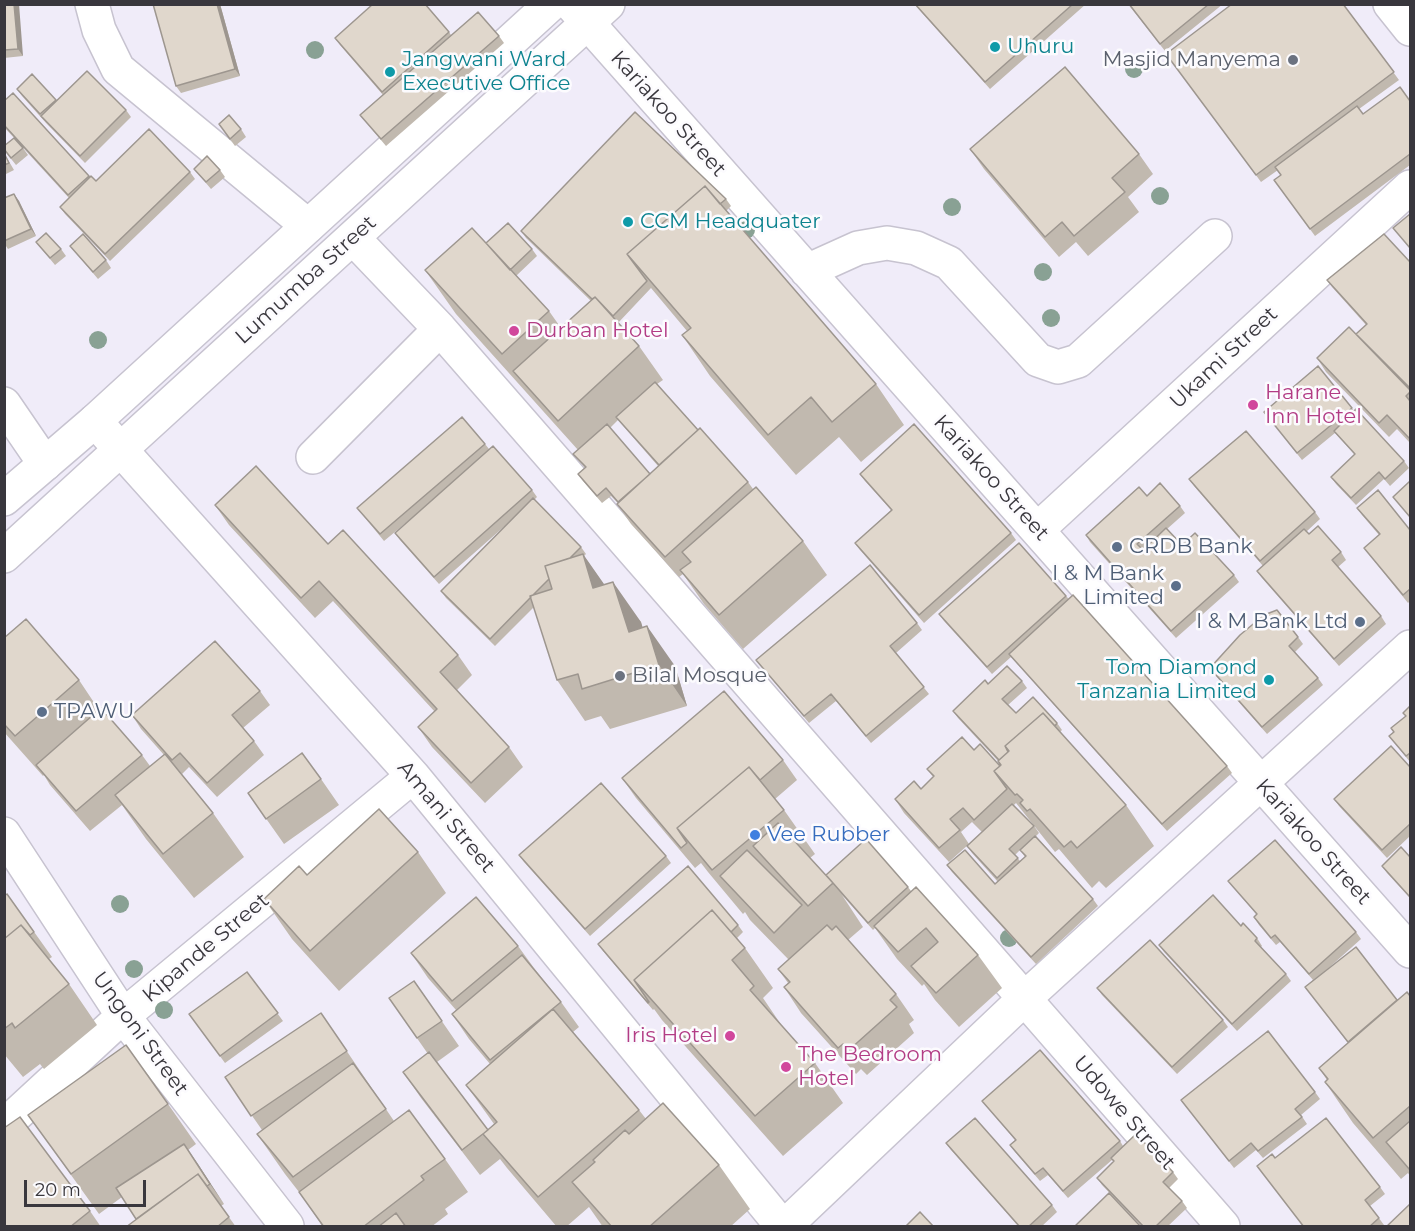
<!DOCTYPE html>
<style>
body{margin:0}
#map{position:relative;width:1415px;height:1231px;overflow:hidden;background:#f0ecf9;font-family:Montserrat,sans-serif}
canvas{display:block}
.frame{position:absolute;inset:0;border:6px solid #39373d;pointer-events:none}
.scale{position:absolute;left:24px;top:1180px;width:122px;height:27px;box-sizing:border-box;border:3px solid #39373d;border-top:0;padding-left:8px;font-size:18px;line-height:21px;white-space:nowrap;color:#39373d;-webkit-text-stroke:4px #fcfbfe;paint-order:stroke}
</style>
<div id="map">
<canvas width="1415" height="1231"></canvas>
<div class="frame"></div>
<div class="scale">20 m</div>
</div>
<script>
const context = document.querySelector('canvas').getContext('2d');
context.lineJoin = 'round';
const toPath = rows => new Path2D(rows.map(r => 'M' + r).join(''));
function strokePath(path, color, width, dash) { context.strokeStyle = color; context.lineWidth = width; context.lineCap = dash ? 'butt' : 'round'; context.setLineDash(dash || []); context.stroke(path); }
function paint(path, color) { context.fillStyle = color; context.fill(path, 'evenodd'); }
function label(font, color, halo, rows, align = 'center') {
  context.font = font + ' Montserrat,sans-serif'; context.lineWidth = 5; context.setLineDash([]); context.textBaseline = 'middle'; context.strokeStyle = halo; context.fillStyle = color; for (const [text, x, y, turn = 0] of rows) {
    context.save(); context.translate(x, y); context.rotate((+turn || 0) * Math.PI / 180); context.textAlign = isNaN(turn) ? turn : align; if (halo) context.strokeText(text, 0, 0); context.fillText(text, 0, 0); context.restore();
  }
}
const minor = toPath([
 [92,4,99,30,118,69,308,226],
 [571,4,1410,951],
 [1390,4,1410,29],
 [353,238,440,329,1223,1226],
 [807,271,858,248,887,243,916,248,949,263,1038,360,1058,367,1078,361,1215,236],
 [4,404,45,464],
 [95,421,413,776,782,1226],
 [313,457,440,329],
 [1037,530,1410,187],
 [4,834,123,1016,287,1226],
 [4,1126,123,1016,413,776],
 [785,1226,1024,999,1410,647]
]);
const major = toPath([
 [4,499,95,421,551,4],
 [4,556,608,4]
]);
const trees = [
 [315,50],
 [1134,69],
 [1160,196],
 [952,207],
 [746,230],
 [1043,272],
 [1051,318],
 [98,340],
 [120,904],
 [1009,938],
 [134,969],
 [164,1010]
];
const wall = toPath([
 [4,4,23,56,4,58],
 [220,4,240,76,181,93,176,86],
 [914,4,1086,4,990,89],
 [1128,4,1223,4,1165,51],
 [1343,4,1399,80,1359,109,1363,114,1410,101,1410,165,1315,236,1274,180,1281,175,1278,170,1261,182,1166,54],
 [449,32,451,35,499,36,504,43,386,146,360,115,383,95,340,45,335,38],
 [32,74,57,101,126,110,131,117,85,163,46,123,22,96,17,89],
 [13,93,90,177,96,181,190,172,195,179,110,261,65,214,60,207,69,198,4,127,4,101],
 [219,124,241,129,246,137,235,146],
 [23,148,28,155,16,165,4,150],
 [970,149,1139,154,1153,174,1128,197,1139,212,1088,256,1076,242,1059,257,984,169],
 [4,153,14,170,4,175],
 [194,169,220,170,225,177,211,189],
 [14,194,19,201,36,236,8,249,4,243,4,198],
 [726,199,731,206,726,211,876,384,904,425,861,462,839,437,796,475,710,376,682,335,687,331,651,288,618,323,639,346,663,380,657,384,698,430,748,482,753,489,803,541,827,575,743,649,704,604,683,574,679,577,631,524,617,504,618,503,611,496,602,503,583,481,578,474,585,468,573,454,578,450,456,314,425,270,486,243,532,249,537,256,516,276,549,311,561,328,591,301,526,238,521,231],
 [618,420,658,466,650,474,610,428],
 [36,242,61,249,66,256,55,265],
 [70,246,106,260,111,268,98,279],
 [1410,262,1410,443,1397,429,1389,437,1326,372,1317,358,1359,337,1366,325,1332,287,1327,280],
 [1318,366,1354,411,1404,461,1409,468,1390,486,1384,479,1356,505,1336,484,1331,477,1355,455,1335,433,1302,460,1264,412],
 [485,444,489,449,532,490,537,497,534,500,581,547,586,554,584,556,604,585,641,622,642,627,675,666,687,706,610,729,601,716,585,721,557,680,534,607,495,646,446,598,441,591,515,517,439,584,400,540,395,533,413,517,384,541,357,508],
 [860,474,1011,533,1016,540,924,623,860,550,855,543,891,510,865,481],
 [1189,479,1315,512,1320,519,1306,532,1309,534,1341,552,1346,560,1338,567,1381,616,1386,624,1339,666,1262,578,1257,571,1263,566,1194,486],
 [1147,496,1180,506,1185,513,1167,529,1182,545,1234,575,1239,582,1176,638,1090,542,1086,535],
 [215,505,328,544,458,655,472,675,457,690,509,747,523,767,485,803,432,747,418,727,435,712,333,601,315,618,229,525],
 [1357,508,1410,530,1410,601,1408,603,1364,548,1379,535,1362,515],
 [1066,596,1227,766,1232,773,1167,831,1011,657,992,674,944,621,939,614],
 [917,623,922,630,896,653,929,694,871,743,836,701,809,723,756,660],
 [1298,637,1303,644,1295,652,1318,678,1323,685,1267,734,1215,675,1210,668],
 [4,638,79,680,99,710,142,755,150,766,164,755,141,729,132,715,260,691,270,705,243,728,254,741,264,755,217,797,189,767,182,774,175,766,213,813,244,857,194,898,146,839,122,805,90,831,50,785,44,775,43,776,4,732],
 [1022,681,1027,688,1008,705,1016,713,1057,723,1062,730,1060,732,1126,805,1154,846,1106,888,1099,881,1092,888,1059,849,1055,852,1016,803,1014,805,1034,826,1039,833,1036,836,1093,899,1098,906,1036,964,952,872,947,865,995,884,998,882,972,853,967,846,982,832,972,822,961,832,969,844,949,862,904,813,895,799,921,789,933,777,927,769,974,750,1000,766,1001,765,998,761,958,718,953,711,988,684],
 [1020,850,1025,857,1020,861,1015,855],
 [1410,706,1410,762,1389,736,1393,732,1405,717],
 [783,760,797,780,775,799,784,810,815,854,810,858,826,875,908,887,911,891,978,955,1002,988,959,1027,935,1000,924,984,922,986,897,959,875,928,873,930,842,895,863,927,848,940,896,994,914,1020,909,1024,914,1033,867,1075,861,1069,856,1074,801,1013,784,987,788,983,778,969,789,960,750,920,745,912,743,914,708,872,701,863,695,868,636,798,622,778],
 [1410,767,1410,836,1387,858,1339,806,1334,799],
 [321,779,339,805,284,844,248,793],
 [418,852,446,893,339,991,292,939,264,899],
 [519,855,666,856,671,863,590,936,524,862],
 [1410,857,1410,898,1387,873,1382,866],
 [1228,881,1356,932,1361,939,1322,974,1397,1000,1410,996,1410,1176,1408,1173,1401,1179,1353,1123,1325,1082,1327,1080,1319,1068,1348,1043,1305,987,1313,980,1280,942,1276,945,1259,925,1254,917,1257,915],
 [7,894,52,957,49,959,69,984,97,1025,44,1069,40,1064,23,1077,4,1054,4,896],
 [738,925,743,932,737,938,745,948,773,988,763,998,782,1026,815,1063,843,1103,783,1156,662,1020,654,1009,653,1010,603,951,598,944],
 [1241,926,1257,938,1262,946,1261,947,1286,974,1291,981,1237,1031,1164,952,1159,945],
 [518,946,534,968,561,1002,579,1027,573,1032,639,1110,646,1119,719,1165,750,1209,730,1227,603,1227,589,1207,566,1227,557,1227,507,1168,500,1159,480,1175,421,1098,403,1072,428,1054,389,998,414,981,459,1046,437,1062,488,1130,494,1124,466,1085,490,1064,469,1039,452,1014,456,1010,428,978,411,953],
 [247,972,283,1021,225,1063,189,1014],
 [1097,988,1223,1020,1228,1027,1177,1074,1102,995],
 [321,1013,394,1121,445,1159,468,1192,445,1209,448,1214,431,1227,323,1227,299,1192,285,1174,257,1134,262,1130,225,1077],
 [1315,1092,1320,1099,1301,1115,1307,1124,1263,1158,1256,1150,1234,1168,1181,1100],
 [982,1101,1120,1141,1123,1146,1173,1172,1178,1179,1169,1188,1182,1201,1187,1208,1167,1227,1142,1227,1102,1185,1097,1178,1114,1162,1112,1160,1068,1198,1048,1175,1040,1181,1015,1152,1010,1145,1015,1140],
 [168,1104,196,1144,188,1150,224,1204,221,1206,236,1227,126,1227,136,1219,122,1197,99,1214,28,1115],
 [946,1143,1052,1205,1057,1212,1041,1227,1019,1227,951,1150],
 [1275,1158,1380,1187,1385,1194,1370,1206,1384,1225,1383,1227,1304,1227,1257,1166],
 [90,1211,101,1227,4,1227]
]);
const shadedWall = toPath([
 [14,4,19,4,23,56,18,49],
 [217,4,220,4,240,76,235,69],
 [14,194,19,201,36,236,31,229],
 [583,554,611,594,593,588],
 [613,582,641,622,655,667,629,632],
 [647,626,675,666,687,706,659,665],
 [184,1144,198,1164,224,1204,210,1184]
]);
const building = toPath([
 [4,4,14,4,18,49,4,50,4,4],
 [153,4,217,4,235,69,176,86,153,4],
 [373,4,425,4,449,32,382,92,335,38,373,4],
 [915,4,1073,4,985,82,915,4],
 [1129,4,1209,4,1160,44,1129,4],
 [1232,4,1343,4,1394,72,1256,175,1166,54,1232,4],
 [478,12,499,36,381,139,360,115,478,12],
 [1065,67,1139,154,1112,178,1125,192,1074,236,1062,222,1045,237,970,149,1065,67],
 [87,71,126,110,80,156,41,116,87,71],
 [32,74,56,100,40,114,17,89,32,74],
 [1400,87,1410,101,1410,154,1310,229,1274,180,1281,175,1275,167,1357,106,1363,114,1400,87],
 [13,93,89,176,68,195,4,125,4,101,13,93],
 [635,112,726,199,720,204,705,186,627,254,647,281,613,316,595,297,592,299,521,231,635,112],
 [229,115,241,129,230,139,219,124,229,115],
 [149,129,190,172,105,254,60,207,91,176,96,181,149,129],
 [14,138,23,148,11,158,4,149,4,146,14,138],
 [4,153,9,163,4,165,4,153],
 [207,156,220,170,206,182,194,169,207,156],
 [705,186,876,384,832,422,811,397,768,435,682,335,691,328,627,254,705,186],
 [14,194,31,229,4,241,4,198,14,194],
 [1410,214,1410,248,1393,228,1410,214],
 [508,223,532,249,510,270,486,243,508,223],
 [472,228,549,311,502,354,425,270,472,228],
 [46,233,61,249,50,258,36,242,46,233],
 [83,234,106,260,93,272,70,246,83,234],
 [1384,234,1410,262,1410,388,1356,334,1367,324,1327,280,1384,234],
 [595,297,639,346,558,421,513,371,595,297],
 [1349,327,1410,390,1410,392,1406,396,1410,401,1410,439,1387,415,1379,423,1317,358,1349,327],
 [1318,366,1352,408,1297,453,1264,412,1318,366],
 [655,382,698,430,659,465,616,417,655,382],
 [1356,409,1404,461,1385,479,1379,472,1351,498,1331,477,1355,454,1334,431,1356,409],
 [462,417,485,444,380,534,357,508,462,417],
 [607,424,650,474,618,502,606,488,597,496,578,474,586,467,573,454,607,424],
 [914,424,1011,533,919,615,855,543,892,510,860,474,914,424],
 [700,428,748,482,665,557,617,504,700,428],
 [1246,431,1315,512,1260,561,1189,479,1246,431],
 [493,446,532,490,434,577,395,533,493,446],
 [256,466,328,544,343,530,458,655,440,672,509,747,471,783,418,727,437,709,319,581,301,598,215,505,256,466],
 [1410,481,1410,517,1393,497,1410,481],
 [1160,483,1180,506,1137,544,1143,550,1166,528,1182,545,1195,533,1234,575,1171,631,1086,535,1139,487,1147,496,1160,483],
 [756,487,803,541,719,615,680,570,691,562,682,552,756,487],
 [1378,490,1410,530,1410,589,1403,595,1364,548,1380,534,1357,508,1378,490],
 [533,498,581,547,570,558,545,566,549,579,533,595,530,596,531,597,490,639,441,591,533,498],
 [1318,526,1341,552,1332,560,1381,616,1334,659,1257,571,1304,529,1309,534,1318,526],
 [1019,543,1066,596,987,667,939,614,1019,543],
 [583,554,593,588,613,582,629,632,647,626,659,665,582,689,578,674,557,680,530,596,552,589,545,566,583,554],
 [870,565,917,623,890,646,924,687,866,736,831,694,804,716,756,660,870,565],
 [1073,595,1227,766,1162,824,1009,654,1073,595],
 [1277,610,1298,637,1289,646,1318,678,1262,727,1210,668,1240,635,1264,615,1277,610],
 [26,619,79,680,15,736,4,724,4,638,26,619],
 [215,641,260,691,232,715,254,741,207,783,180,753,172,760,132,715,215,641],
 [1007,666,1022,681,1002,699,1016,713,1033,697,1057,723,1055,726,1043,713,1005,746,1008,752,999,760,953,711,985,680,988,684,1007,666],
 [724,691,783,760,760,780,749,767,677,828,687,843,681,848,622,778,724,691],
 [1410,706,1410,753,1406,756,1389,736,1394,732,1391,728,1406,716,1403,713,1410,706],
 [101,708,142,755,76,811,36,765,101,708],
 [1043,713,1126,805,1077,848,1071,841,1064,847,1030,809,1027,811,1020,803,1023,800,1017,794,1015,795,994,771,1001,765,998,761,1009,751,1005,746,1043,713],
 [962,737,974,750,980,744,1000,766,994,771,1007,789,974,820,963,808,950,819,960,830,939,848,895,799,914,781,921,789,934,776,927,769,962,737],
 [1391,746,1410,767,1410,824,1382,850,1334,799,1391,746],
 [302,753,321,779,266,819,248,793,302,753],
 [165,754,213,813,163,854,115,795,165,754],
 [749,767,784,810,712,870,677,828,749,767],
 [601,783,666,856,585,929,519,855,601,783],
 [1012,804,1034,826,1009,849,1018,858,997,878,967,846,1012,804],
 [379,809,418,852,310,951,264,899,299,866,307,875,379,809],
 [778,823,833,883,808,906,753,846,778,823],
 [1035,836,1093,899,1031,957,947,865,965,850,995,884,1026,856,1020,850,1035,836],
 [866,839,908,887,868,923,826,875,866,839],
 [1275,840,1356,932,1309,974,1275,935,1271,938,1254,917,1257,914,1228,881,1275,840],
 [1401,847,1410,857,1410,897,1382,866,1401,847],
 [747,850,802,905,774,933,720,876,747,850],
 [688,866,738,925,731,932,712,910,634,980,649,1002,648,1003,598,944,688,866],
 [916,887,978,955,936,993,911,966,938,942,926,928,898,952,874,926,916,887],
 [7,894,34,932,30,935,21,925,4,939,4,896,7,894],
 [1213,895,1241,926,1243,923,1257,938,1255,941,1286,974,1232,1024,1159,945,1213,895],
 [476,897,518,946,452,1001,411,953,476,897],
 [712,910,745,948,732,960,754,986,750,990,815,1063,755,1116,634,980,712,910],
 [21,925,69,984,15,1028,12,1023,4,1029,4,939,21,925],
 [827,925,832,930,836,926,896,994,890,1000,897,1007,849,1050,843,1044,838,1048,784,987,790,982,778,969,827,925],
 [1150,940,1223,1020,1172,1067,1097,988,1150,940],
 [1356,947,1397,1000,1348,1042,1305,987,1356,947],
 [522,955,561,1002,490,1060,452,1014,522,955],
 [247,972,278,1013,220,1056,189,1014,247,972],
 [414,981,442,1021,417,1038,389,998,414,981],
 [1407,992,1410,996,1410,1106,1373,1138,1325,1082,1328,1079,1319,1068,1407,992],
 [553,1009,639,1110,538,1197,483,1134,497,1122,466,1085,553,1009],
 [321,1013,347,1051,251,1116,225,1077,321,1013],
 [1268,1031,1315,1092,1295,1109,1302,1117,1258,1151,1251,1143,1229,1161,1181,1100,1268,1031],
 [126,1045,168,1104,71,1174,28,1115,126,1045],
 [1040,1050,1120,1141,1063,1191,1043,1168,1035,1174,1010,1145,1016,1140,982,1101,1040,1050],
 [429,1052,488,1130,462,1150,403,1072,429,1052],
 [353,1063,386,1109,293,1177,257,1134,353,1063],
 [663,1103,719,1165,649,1227,612,1227,572,1182,595,1162,593,1160,625,1130,629,1134,663,1103],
 [409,1110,445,1159,421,1176,424,1180,363,1227,324,1227,299,1192,409,1110],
 [20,1117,90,1211,70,1227,4,1227,4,1128,20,1117],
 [975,1118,1052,1205,1028,1227,1020,1227,946,1143,975,1118],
 [1326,1118,1380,1187,1365,1200,1379,1218,1369,1227,1304,1227,1257,1166,1272,1154,1275,1158,1326,1118],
 [1410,1121,1410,1170,1386,1142,1410,1121],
 [1136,1134,1173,1172,1163,1182,1182,1201,1155,1227,1144,1227,1097,1178,1114,1161,1111,1158,1136,1134],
 [184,1144,210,1184,207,1186,198,1174,136,1219,116,1188,184,1144],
 [198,1174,229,1217,217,1227,126,1227,198,1174],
 [1109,1193,1141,1227,1074,1227,1109,1193],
 [1410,1204,1410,1227,1386,1227,1410,1204],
 [920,1212,934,1227,905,1227,920,1212],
 [396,1213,406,1227,378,1227,396,1213]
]);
const markers = [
 [995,47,6,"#0f9aa8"],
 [1293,60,6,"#6b7280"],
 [390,72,6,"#0f9aa8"],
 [628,222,6,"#0f9aa8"],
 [514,331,6,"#d1479c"],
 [1253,405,6,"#d1479c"],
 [1117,547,6,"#5c6f8a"],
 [1176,586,6,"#5c6f8a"],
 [1360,622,6,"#5c6f8a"],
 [620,676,6,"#6b7280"],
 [1269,680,6,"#0f9aa8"],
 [42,712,6,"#5c6f8a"],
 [755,835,6,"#3f7fe0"],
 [730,1036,6,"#d1479c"],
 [786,1067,6,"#d1479c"]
];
const cultureNames = [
 ["Uhuru",1007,47],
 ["Jangwani Ward",402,60],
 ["Executive Office",402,84],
 ["CCM Headquater",640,222],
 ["Tom Diamond",1257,668,"right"],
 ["Tanzania Limited",1257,692,"right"]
];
const worshipNames = [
 ["Masjid Manyema",1281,60],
 ["Bilal Mosque",632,676,"left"]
];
const streetNames = [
 ["Kariakoo Street",668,114,48],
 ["Lumumba Street",306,280,-42],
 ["Ukami Street",1224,358,-43],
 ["Kariakoo Street",991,478,48],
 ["Amani Street",446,817,50],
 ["Kariakoo Street",1313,842,48],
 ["Kipande Street",206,948,-40],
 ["Ungoni Street",140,1034,54],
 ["Udowe Street",1124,1113,49]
];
const hotelNames = [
 ["Durban Hotel",526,331],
 ["Harane",1265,393],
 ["Inn Hotel",1265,417],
 ["Iris Hotel",718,1036,"right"],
 ["The Bedroom",798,1055],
 ["Hotel",798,1079]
];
const serviceNames = [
 ["CRDB Bank",1129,547],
 ["I & M Bank",1164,574,"right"],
 ["Limited",1164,598,"right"],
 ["I & M Bank Ltd",1348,622,"right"],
 ["TPAWU",54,712]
];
const shopNames = [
 ["Vee Rubber",767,835]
];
strokePath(minor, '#c7c3d0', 36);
strokePath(major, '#c7c3d0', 36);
strokePath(minor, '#fff', 33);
strokePath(major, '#fff', 33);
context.fillStyle = '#89a194';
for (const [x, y] of trees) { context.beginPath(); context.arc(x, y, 9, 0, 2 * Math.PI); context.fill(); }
paint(wall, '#c1b9af');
paint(shadedWall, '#9d968f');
paint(building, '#e0d7cc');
strokePath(building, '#9d968f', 1.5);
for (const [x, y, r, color] of markers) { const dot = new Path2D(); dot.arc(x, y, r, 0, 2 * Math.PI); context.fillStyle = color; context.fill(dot); strokePath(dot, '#fcfbfe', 2); }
label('21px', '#0d838f', '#fcfbfe', cultureNames, 'left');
label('21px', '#5b616d', '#fcfbfe', worshipNames, 'right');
label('21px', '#39373d', '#fcfbfe', streetNames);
label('21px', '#b23c85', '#fcfbfe', hotelNames, 'left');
label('21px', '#4e5e75', '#fcfbfe', serviceNames, 'left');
label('21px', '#366cbe', '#fcfbfe', shopNames, 'left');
</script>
